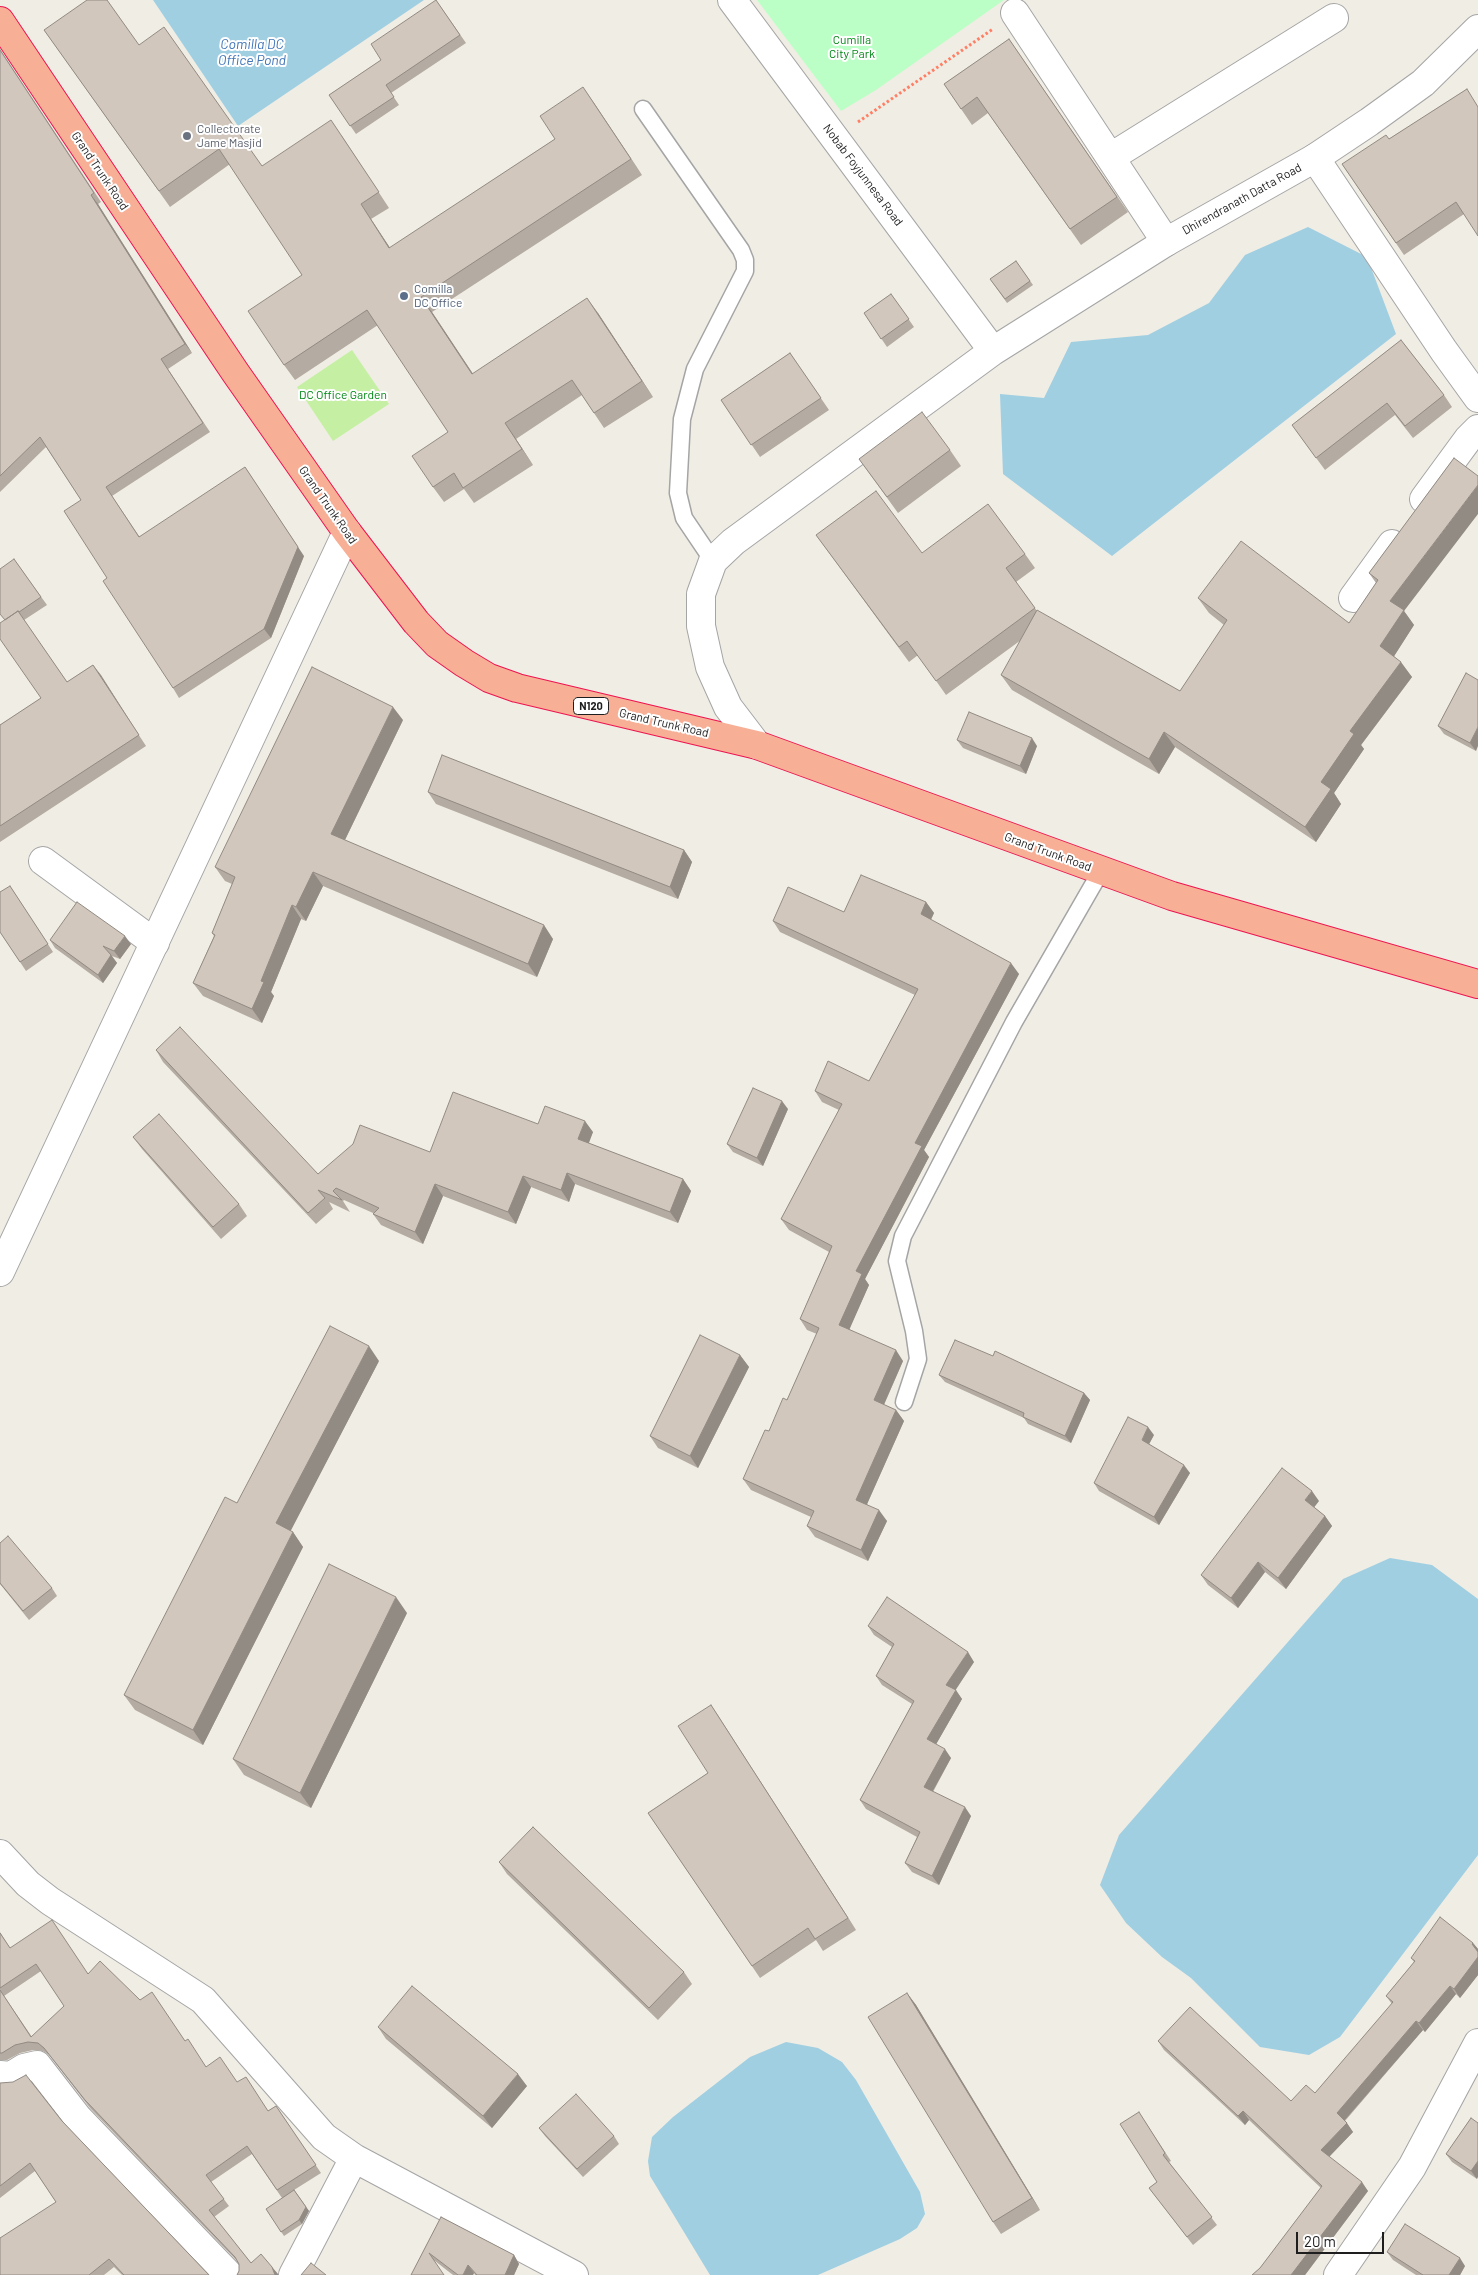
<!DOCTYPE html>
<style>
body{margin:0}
#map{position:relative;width:1478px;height:2275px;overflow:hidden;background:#f0ede4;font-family:Barlow,sans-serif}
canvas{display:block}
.scale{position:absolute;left:1296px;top:2232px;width:88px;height:22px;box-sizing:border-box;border:2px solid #1e1e1e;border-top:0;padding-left:6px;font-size:15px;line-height:18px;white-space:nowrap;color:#1e1e1e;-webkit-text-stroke:4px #fff;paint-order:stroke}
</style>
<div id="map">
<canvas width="1478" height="2275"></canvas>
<div class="scale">20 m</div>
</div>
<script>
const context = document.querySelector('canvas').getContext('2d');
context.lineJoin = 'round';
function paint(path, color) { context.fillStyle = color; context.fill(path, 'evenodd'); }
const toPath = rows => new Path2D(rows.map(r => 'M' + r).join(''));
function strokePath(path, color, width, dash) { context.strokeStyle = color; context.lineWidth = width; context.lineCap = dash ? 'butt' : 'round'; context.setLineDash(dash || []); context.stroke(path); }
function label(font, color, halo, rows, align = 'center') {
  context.font = font + ' Barlow,sans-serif'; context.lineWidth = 4; context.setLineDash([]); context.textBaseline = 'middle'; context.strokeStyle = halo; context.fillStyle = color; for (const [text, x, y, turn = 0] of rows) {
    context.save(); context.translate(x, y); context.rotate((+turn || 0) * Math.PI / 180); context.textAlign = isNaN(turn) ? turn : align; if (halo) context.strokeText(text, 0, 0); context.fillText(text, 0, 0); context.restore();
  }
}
const grass = toPath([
 [352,350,389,404,333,441,297,387]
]);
const park = toPath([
 [757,0,1004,0,876,90,841,111]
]);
const water = toPath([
 [153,0,424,0,238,126],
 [1308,227,1367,257,1396,334,1112,556,1003,474,1000,394,1044,398,1071,342,1148,335,1209,303,1245,255],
 [1390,1558,1432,1565,1478,1599,1478,1855,1340,2037,1309,2055,1260,2047,1191,1978,1162,1957,1126,1923,1100,1885,1119,1835,1343,1579],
 [786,2042,818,2048,842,2062,856,2080,920,2192,925,2214,917,2228,900,2239,818,2275,710,2275,650,2176,648,2161,652,2137,673,2117,750,2057]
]);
const path = toPath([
 [858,122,993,29]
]);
const service = toPath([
 [643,109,741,250,745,260,745,271,695,369,682,419,678,493,684,518,713,561],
 [904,1402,918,1359,914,1331,897,1261,903,1236,1014,1022,1101,871]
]);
const minor = toPath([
 [1015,13,1166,242],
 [1111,157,1334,18],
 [1315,158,1444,351,1478,398],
 [1424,499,1468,439,1478,429],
 [1353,598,1392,544],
 [43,861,155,943],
 [0,1854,28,1884,50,1901,203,2000,324,2137,354,2158,574,2275],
 [0,2075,11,2076,24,2068,37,2065,78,2118,229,2275],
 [293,2275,354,2158],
 [1338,2275,1412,2167,1478,2043]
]);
const tertiary = toPath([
 [732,0,993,351],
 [757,745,728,707,710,667,701,626,701,594,713,561,733,542,993,351,1166,242,1315,158,1369,122,1423,83,1478,29],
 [0,1272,347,532]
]);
const trunk = toPath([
 [0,21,235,372,347,532,416,622,437,644,464,663,489,678,517,688,757,745,1172,896,1478,984]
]);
const wall = toPath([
 [436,0,466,43,391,93,399,105,356,134,329,95,381,60],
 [44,30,139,45,262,166,342,136,389,208,371,219,390,248,555,139,594,103,642,175,432,312,473,374,598,313,653,397,604,428,582,395,516,439,533,465,474,503,464,489,444,502,433,487,448,432,378,325,295,380,284,365,302,275,230,164,170,207],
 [1009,39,1128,212,1081,245,988,113,972,125,944,84],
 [0,49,101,202,98,204,192,353,168,369,210,432,112,496,139,536,304,556,271,638,179,698,107,578,81,500,46,447,0,492],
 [1467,89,1464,214,1404,255,1342,164,1389,139],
 [1016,261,1033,285,1007,303,990,279],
 [891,294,914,327,887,347,864,313],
 [1401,340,1444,395,1452,407,1413,438,1395,415,1325,470,1292,425],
 [790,353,829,410,760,457,721,400],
 [950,450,961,466,898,513,859,459],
 [1454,458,1404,611,1414,625,1394,656,1412,677,1361,745,1364,749,1334,793,1341,804,1316,842,1175,747,1159,774,1012,690,1001,675,1021,640,946,695,918,655,909,662,816,535,922,553,1025,554,1035,568,1016,582,1037,611,1180,691,1224,625,1209,613,1198,598,1349,623,1376,583,1369,573],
 [14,559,47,605,24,620,67,682,93,665,146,746,0,842,0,725,41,698,5,620],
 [1466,673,1476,751,1444,734,1438,726],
 [403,720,345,840,553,939,537,977,323,886,306,921,301,919,271,992,274,996,262,1023,203,996,193,983,214,936,212,933,232,884,225,881,215,867],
 [957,740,1037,746,1026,774,963,748],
 [428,792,684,850,692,862,678,899,436,804],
 [10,886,53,952,26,971,0,932],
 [926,902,934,913,931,920,1019,974,924,1150,929,1157,865,1279,869,1285,849,1329,903,1361,884,1405,896,1410,904,1421,867,1504,887,1521,868,1561,815,1537,807,1526,811,1517,751,1490,743,1479,769,1431,787,1400,817,1334,807,1330,800,1319,829,1252,789,1230,781,1219,839,1110,822,1102,815,1091,869,1081,915,995,780,932,773,921],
 [50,940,131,944,120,959,112,956,117,963,103,983,55,948],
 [156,1050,318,1174,430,1152,538,1124,593,1132,588,1143,683,1179,691,1191,678,1223,575,1184,569,1202,531,1187,516,1224,443,1196,423,1244,381,1225,373,1214,373,1213,344,1200,343,1201,350,1212,329,1202,333,1209,316,1224,163,1062],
 [788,1109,763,1166,733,1152,727,1144],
 [133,1137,239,1204,247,1216,221,1239,142,1149],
 [740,1355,749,1367,698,1468,658,1448,650,1436],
 [993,1356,1084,1393,1090,1400,1071,1443,1028,1424,1024,1418,945,1382,939,1375],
 [379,1361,290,1531,293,1532,303,1547,203,1745,135,1710,124,1695,237,1503],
 [1154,1435,1149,1444,1190,1473,1159,1525,1099,1491,1094,1483],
 [1319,1501,1314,1507,1325,1516,1332,1526,1286,1589,1265,1572,1238,1608,1208,1585,1201,1575],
 [0,1543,52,1588,57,1596,29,1620,0,1584],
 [407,1613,311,1808,244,1775,233,1759],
 [868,1626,974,1662,955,1690,962,1699,936,1744,951,1758,933,1792,971,1816,939,1885,912,1872,905,1863,917,1837,866,1809,860,1800,912,1704,882,1685,876,1676,892,1647,874,1635],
 [711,1705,856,1930,823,1951,816,1940,760,1978,648,1813,708,1773],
 [499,1862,684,1972,692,1984,658,2020,507,1874],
 [0,1932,10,1948,88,1973,140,2000,185,2041,206,2067,237,2082,268,2111,276,2106,321,2173,294,2190,309,2211,302,2224,284,2236,266,2209,282,2198,252,2154,211,2182,229,2206,214,2217,251,2263,272,2267,278,2275,237,2275,239,2271,239,2264,237,2261,90,2108,49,2055,43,2051,33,2050,20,2053,7,2060,0,2060],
 [41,1971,64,2006,32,2037,4,1996],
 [1473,1943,1478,1949,1478,1975,1460,1998,1456,1994,1425,2032,1423,2030,1345,2121,1353,2132,1329,2157,1368,2191,1305,2275,1252,2275,1260,2268,1321,2188,1249,2120,1245,2125,1164,2050,1158,2041,1291,2101,1315,2093,1392,2004,1386,1996,1414,1962,1411,1958],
 [907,1993,916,2005,1040,2210,1001,2234,993,2222],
 [378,2027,527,2086,492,2128,386,2039],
 [0,2083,62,2121,209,2275,122,2275,114,2267,104,2275,0,2275,56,2202,35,2171,0,2198],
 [1471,2118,1477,2179,1452,2162,1446,2154],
 [1144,2120,1171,2161,1169,2162,1217,2225,1193,2245,1149,2188,1157,2182],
 [539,2128,614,2136,619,2144,583,2177,545,2136],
 [441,2217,514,2255,519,2264,514,2275,475,2275,474,2273,473,2275,453,2275,435,2261,411,2275],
 [1387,2252,1465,2266,1460,2275,1416,2275,1393,2260]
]);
const shadedWall = toPath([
 [583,87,594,103,642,175,631,159],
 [91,195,98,204,192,353,185,344],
 [361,204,371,219,400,263,389,248],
 [421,297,432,312,483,389,472,374],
 [587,298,598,313,653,397,642,381],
 [505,423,516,439,533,465,522,449],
 [245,467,304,556,271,638,264,629],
 [1478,485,1478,514,1404,611,1414,625,1391,661,1380,646,1390,601],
 [1401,662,1412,677,1361,745,1364,749,1334,793,1341,804,1316,842,1305,827,1321,782,1350,731],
 [93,665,101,675,146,746,139,735],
 [393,707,403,720,341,848,331,834],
 [1478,727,1478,746,1476,751,1470,743],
 [1164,732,1175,747,1159,774,1149,759],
 [1032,738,1037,746,1026,774,1020,766],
 [684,850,692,862,678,899,670,887],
 [313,872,323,886,306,921,296,907],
 [926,902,934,913,928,925,921,914],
 [292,905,301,919,271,992,274,996,262,1023,252,1009,261,981],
 [544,925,553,939,537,977,528,964],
 [125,936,131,944,120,959,114,951],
 [111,955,117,963,103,983,98,975],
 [1011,963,1019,974,924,1150,929,1157,865,1279,869,1285,847,1335,839,1325,856,1271,915,1143],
 [782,1101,788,1109,763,1166,757,1158],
 [585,1121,593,1132,586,1151,578,1139],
 [567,1173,575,1184,569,1202,561,1190],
 [523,1176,531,1187,516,1224,508,1212],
 [683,1179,691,1191,678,1223,670,1212],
 [435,1184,443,1196,423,1244,415,1232],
 [369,1346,379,1361,287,1538,276,1523],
 [896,1350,903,1361,881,1411,874,1400],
 [740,1355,749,1367,698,1468,690,1456],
 [1084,1393,1090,1400,1071,1443,1065,1436],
 [896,1410,904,1421,864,1511,856,1500],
 [1148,1427,1154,1435,1147,1448,1142,1440],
 [1184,1465,1190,1473,1159,1525,1154,1517],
 [1312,1491,1319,1501,1312,1510,1305,1500],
 [879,1510,887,1521,868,1561,861,1550],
 [1325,1516,1332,1526,1286,1589,1278,1578],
 [293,1532,303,1547,203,1745,193,1730],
 [1258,1562,1265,1572,1238,1608,1231,1598],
 [396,1597,407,1613,311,1808,300,1793],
 [968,1652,974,1662,953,1694,946,1685],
 [956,1690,962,1699,934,1748,927,1739],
 [711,1705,719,1717,856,1930,848,1918],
 [945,1749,951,1758,930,1796,924,1787],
 [965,1807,971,1816,939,1885,932,1876],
 [1473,1943,1478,1949,1478,1953,1472,1944],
 [1478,1957,1478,1975,1460,1998,1454,1989],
 [1450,1986,1456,1994,1425,2032,1419,2023],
 [907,1993,916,2005,1040,2210,1032,2198],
 [1416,2021,1423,2030,1343,2122,1337,2113],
 [518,2074,527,2086,492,2128,483,2116],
 [1243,2111,1249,2120,1245,2125,1238,2116],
 [1347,2123,1353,2132,1327,2159,1321,2150],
 [1478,2161,1478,2177,1477,2179,1471,2171],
 [1362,2182,1368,2191,1305,2275,1291,2275],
 [294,2190,309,2211,302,2224,299,2220],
 [514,2255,519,2264,514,2275,505,2275],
 [1460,2258,1465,2266,1460,2275,1449,2275],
 [468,2265,474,2273,473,2275,463,2275],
 [272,2267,278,2274,278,2275,275,2275]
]);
const building = toPath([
 [87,0,107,0,139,45,164,27,262,166,331,120,379,192,361,204,389,248,555,139,540,116,583,87,631,159,421,297,472,374,587,298,642,381,594,413,572,380,505,423,522,449,463,488,454,473,433,487,412,456,448,432,367,310,284,365,248,311,302,275,219,149,159,191,44,30,87,0],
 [436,0,460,35,386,85,394,97,350,126,329,95,381,60,371,44,436,0],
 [1009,39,1117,197,1070,229,977,97,961,109,944,84,1009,39],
 [0,50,94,193,91,195,185,344,161,359,203,423,106,487,139,537,245,467,298,547,264,629,173,688,103,581,107,578,64,511,81,500,40,437,0,476,0,50],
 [1467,89,1478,107,1478,236,1456,202,1396,243,1342,164,1386,135,1389,139,1467,89],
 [1016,261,1030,281,1005,299,990,279,1016,261],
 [891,294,909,319,881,339,864,313,891,294],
 [1401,340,1444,395,1405,426,1387,403,1316,458,1292,425,1401,340],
 [790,353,821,398,751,445,721,400,790,353],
 [922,412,950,450,887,497,859,459,922,412],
 [1454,458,1478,476,1478,485,1390,601,1404,610,1380,646,1401,662,1350,731,1354,734,1321,782,1331,789,1305,827,1164,732,1149,759,1001,675,1037,610,1180,691,1227,620,1198,598,1241,541,1349,623,1378,580,1369,573,1454,458],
 [876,491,922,553,988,504,1025,554,1006,568,1035,608,936,681,907,641,899,647,816,535,876,491],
 [14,559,41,597,19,612,18,611,5,620,0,614,0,569,14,559],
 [18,611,67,682,93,665,139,735,0,826,0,725,41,698,0,639,0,623,18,611],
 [312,667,393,707,331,834,544,925,528,964,313,872,296,907,292,905,261,981,264,982,252,1009,193,983,215,935,212,933,235,877,215,867,312,667],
 [1466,673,1478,680,1478,727,1470,743,1438,726,1466,673],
 [969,712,1032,738,1020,766,957,740,969,712],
 [442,755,684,850,670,887,428,792,442,755],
 [861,875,926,902,921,914,1011,963,915,1143,922,1146,856,1271,862,1274,839,1325,896,1350,874,1400,896,1410,856,1500,879,1510,861,1550,807,1526,814,1511,743,1479,765,1430,769,1431,783,1398,787,1400,819,1328,800,1319,832,1246,781,1219,842,1104,815,1091,828,1061,869,1081,918,989,773,921,788,887,844,912,861,875],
 [10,886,48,944,20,962,0,932,0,892,10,886],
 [77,902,125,936,114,951,103,946,111,955,98,975,50,940,77,902],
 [180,1027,318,1174,353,1144,360,1125,430,1152,453,1092,538,1124,545,1106,585,1121,578,1139,683,1179,670,1212,567,1173,561,1190,523,1176,508,1212,435,1184,415,1232,373,1214,379,1208,336,1188,333,1191,342,1200,318,1190,325,1198,308,1213,156,1050,180,1027],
 [753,1088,782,1101,757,1158,727,1144,753,1088],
 [159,1114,239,1204,213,1227,133,1137,159,1114],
 [330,1326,369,1346,276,1523,293,1532,193,1730,124,1695,225,1497,237,1503,330,1326],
 [700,1335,740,1355,690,1456,650,1436,700,1335],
 [955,1340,993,1356,995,1351,1084,1393,1065,1436,1023,1417,1024,1413,939,1375,955,1340],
 [1128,1417,1148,1427,1142,1440,1184,1465,1154,1517,1094,1483,1128,1417],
 [1282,1468,1312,1491,1305,1500,1325,1516,1278,1578,1258,1562,1231,1598,1201,1575,1282,1468],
 [8,1536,52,1588,23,1611,0,1583,0,1543,8,1536],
 [329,1564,396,1597,300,1793,233,1759,329,1564],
 [887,1597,968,1652,946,1685,956,1690,927,1739,945,1749,924,1787,965,1807,932,1876,905,1863,920,1832,860,1800,914,1701,876,1676,894,1644,868,1626,887,1597],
 [711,1705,848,1918,815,1939,808,1928,752,1966,648,1813,708,1773,678,1726,711,1705],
 [533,1827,684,1972,649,2008,499,1862,533,1827],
 [1440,1917,1473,1943,1472,1944,1478,1952,1478,1957,1454,1989,1450,1986,1419,2023,1416,2021,1337,2113,1347,2123,1321,2150,1362,2182,1291,2275,1252,2275,1260,2268,1322,2186,1243,2111,1238,2116,1158,2041,1190,2007,1291,2101,1306,2085,1315,2093,1393,2002,1386,1996,1415,1961,1411,1958,1440,1917],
 [52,1920,88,1974,100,1961,140,2000,152,1992,185,2041,188,2039,206,2067,220,2057,237,2082,246,2077,268,2111,276,2106,316,2165,277,2190,247,2146,206,2175,224,2199,209,2210,251,2263,261,2254,272,2267,275,2275,237,2275,239,2271,239,2264,235,2257,85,2100,44,2048,38,2043,28,2042,15,2045,2,2053,0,2053,0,1990,31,2037,64,2006,36,1964,0,1988,0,1933,10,1948,52,1920],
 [412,1986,518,2074,483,2116,378,2027,412,1986],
 [907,1993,1032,2198,993,2222,868,2017,907,1993],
 [26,2075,62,2121,209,2275,124,2275,109,2259,89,2275,0,2275,0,2238,56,2202,30,2163,0,2186,0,2083,13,2082,26,2075],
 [576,2094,614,2136,577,2169,539,2128,576,2094],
 [1139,2112,1165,2153,1163,2155,1212,2217,1187,2237,1149,2188,1157,2182,1120,2124,1139,2112],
 [1471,2118,1478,2123,1478,2161,1471,2171,1446,2154,1471,2118],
 [294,2190,306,2207,299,2220,281,2232,266,2209,294,2190],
 [441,2217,514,2255,505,2275,477,2275,468,2265,463,2275,458,2275,429,2253,444,2275,411,2275,441,2217],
 [1405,2224,1460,2258,1449,2275,1423,2275,1387,2252,1405,2224],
 [311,2263,326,2275,301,2275,311,2263]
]);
const markers = [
 [187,136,5,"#6b7280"],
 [404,296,5,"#5c6f8a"]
];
const shields = [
 [591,706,35]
];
const shieldNames = [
 ["N120",591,706]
];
const parkNames = [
 ["Cumilla",852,40],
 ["City Park",852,54],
 ["DC Office Garden",343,395]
];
const worshipNames = [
 ["Collectorate",197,129],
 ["Jame Masjid",197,143]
];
const streetNames = [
 ["Grand Trunk Road",100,171,56],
 ["Nobab Foyjunnesa Road",863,175,53],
 ["Dhirendranath Datta Road",1242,199,-29],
 ["Grand Trunk Road",328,505,55],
 ["Grand Trunk Road",664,723,13],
 ["Grand Trunk Road",1048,852,20]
];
const serviceNames = [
 ["Comilla",414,289],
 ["DC Office",414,303]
];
const waterNames = [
 ["Comilla DC",252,44],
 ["Office Pond",252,60]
];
paint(grass, '#c5f0a4');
paint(park, '#bcffc6');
paint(water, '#a0cfe2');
strokePath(service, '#a5a5a5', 19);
strokePath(minor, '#a5a5a5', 30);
strokePath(tertiary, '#a5a5a5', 30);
strokePath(trunk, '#ec1350', 30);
strokePath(path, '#ff7f66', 3, [2.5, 2.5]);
strokePath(service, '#fff', 16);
strokePath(minor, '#fff', 28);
strokePath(tertiary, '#fff', 28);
strokePath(trunk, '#f7af96', 28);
paint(wall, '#b4aba2');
paint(shadedWall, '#928b84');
paint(building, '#d1c7bc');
strokePath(building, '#928b84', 1);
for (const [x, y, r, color] of markers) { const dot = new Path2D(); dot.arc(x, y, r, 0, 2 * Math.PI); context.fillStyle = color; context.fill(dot); strokePath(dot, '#fff', 2); }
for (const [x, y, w] of shields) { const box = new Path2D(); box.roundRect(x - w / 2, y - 8.5, w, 17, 4); context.fillStyle = '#fff'; context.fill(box); strokePath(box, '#1e1e1e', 1); }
label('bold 11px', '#1e1e1e', null, shieldNames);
label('12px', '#018815', '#fff', parkNames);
label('12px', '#5b616d', '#fff', worshipNames, 'left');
label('12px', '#1e1e1e', '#fff', streetNames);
label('12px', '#4e5e75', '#fff', serviceNames, 'left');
label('italic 14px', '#4175b8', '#fff', waterNames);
</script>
